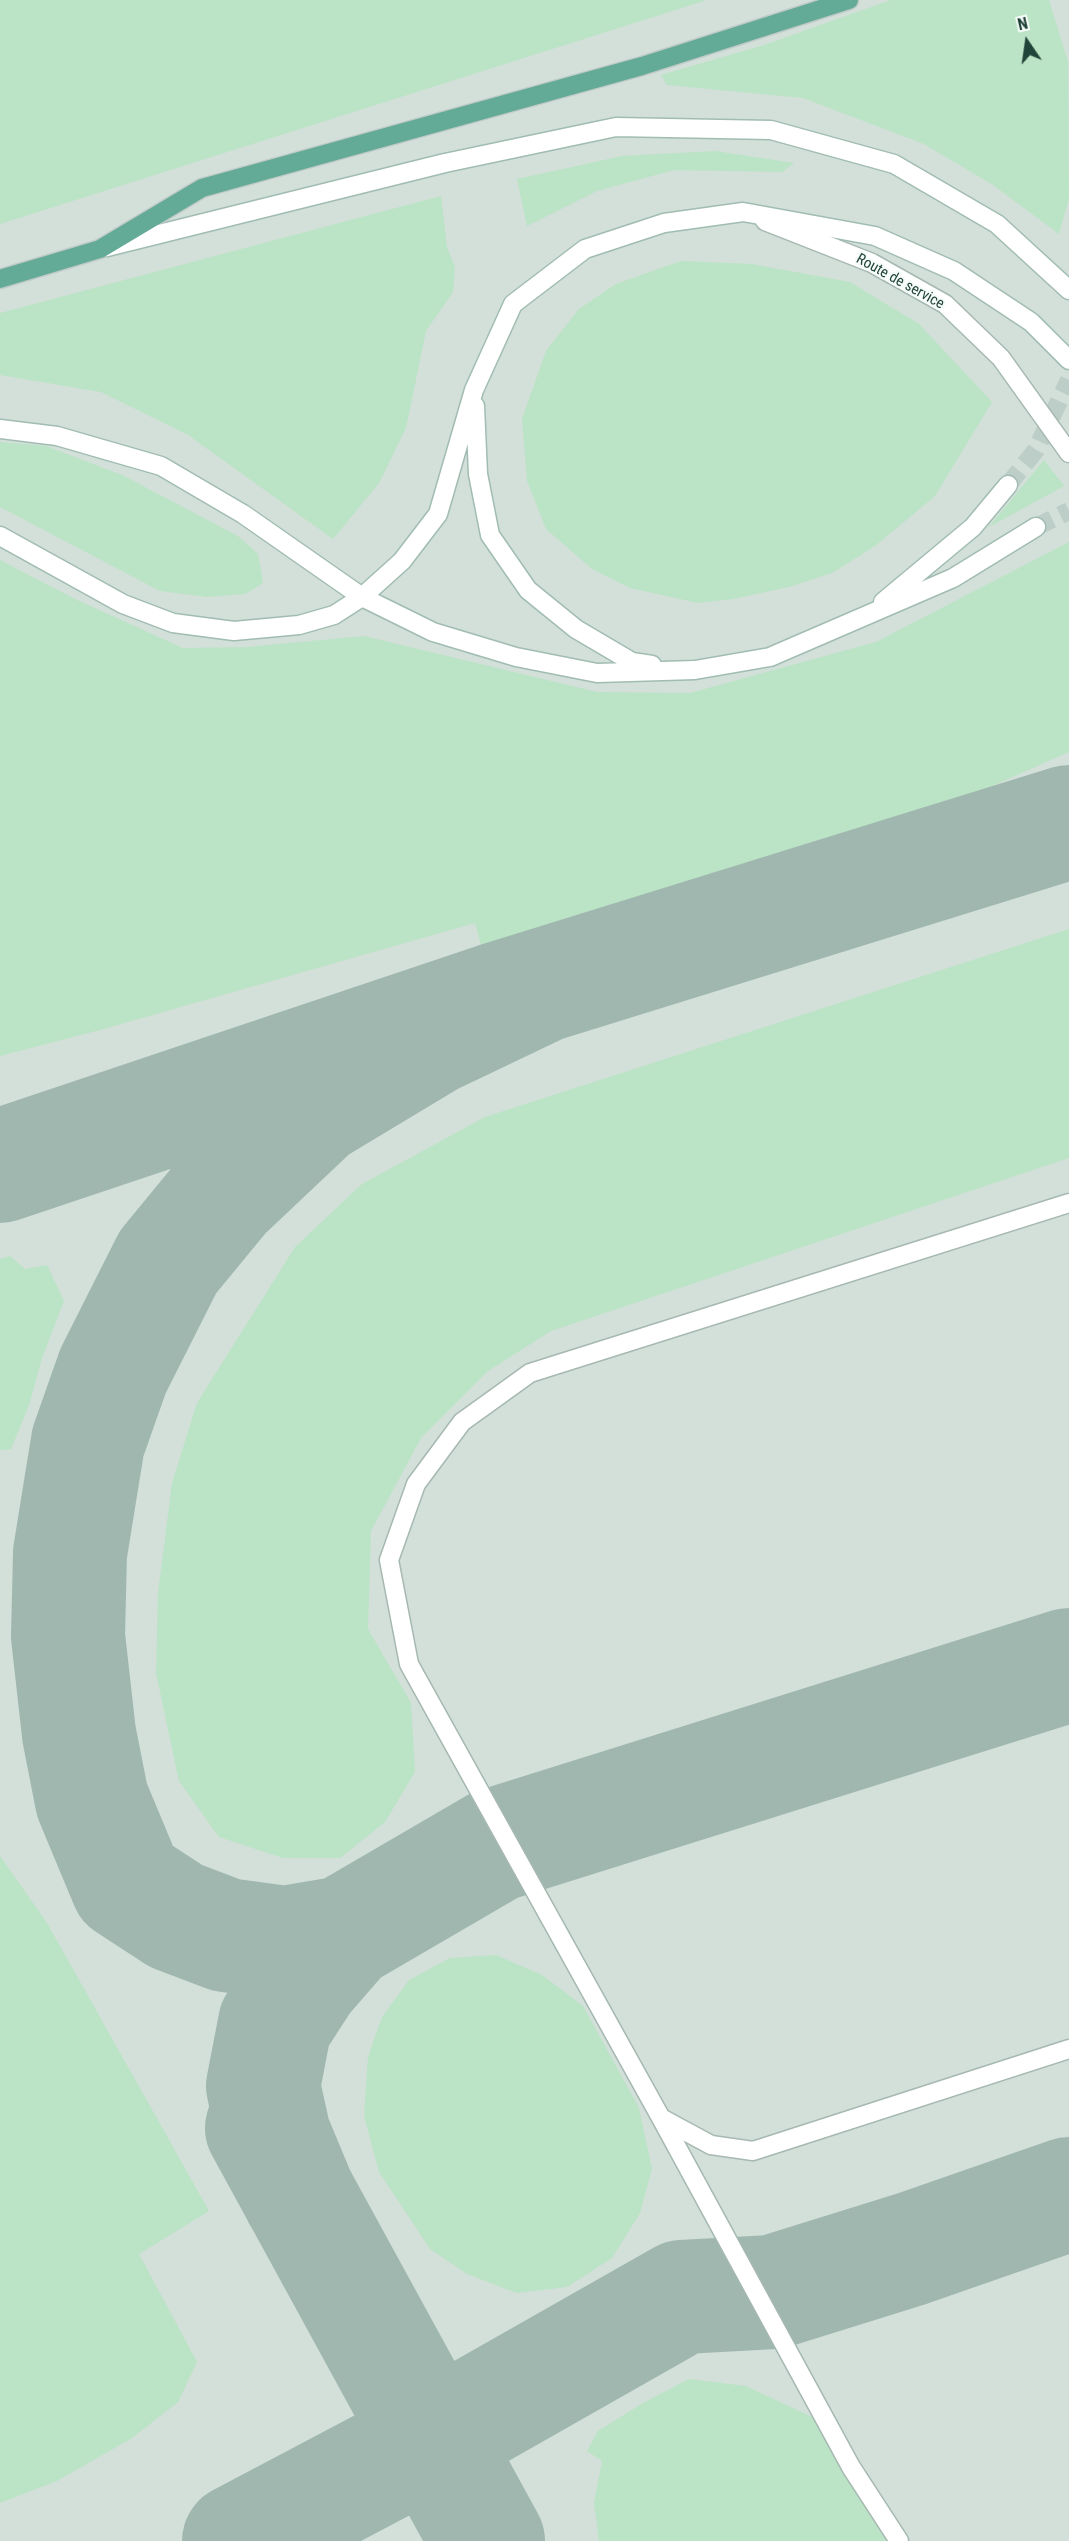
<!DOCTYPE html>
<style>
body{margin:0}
#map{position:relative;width:1069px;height:2541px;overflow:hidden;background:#e4efea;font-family:"Roboto Condensed",sans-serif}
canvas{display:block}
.north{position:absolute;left:997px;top:12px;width:60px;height:60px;-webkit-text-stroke:4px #f5fbf8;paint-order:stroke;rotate:347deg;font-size:16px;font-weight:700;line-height:24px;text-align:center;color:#21443a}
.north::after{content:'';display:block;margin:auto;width:21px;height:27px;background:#21443a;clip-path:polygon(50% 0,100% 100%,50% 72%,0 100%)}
</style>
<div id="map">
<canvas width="1069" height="2541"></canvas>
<div class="north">N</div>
</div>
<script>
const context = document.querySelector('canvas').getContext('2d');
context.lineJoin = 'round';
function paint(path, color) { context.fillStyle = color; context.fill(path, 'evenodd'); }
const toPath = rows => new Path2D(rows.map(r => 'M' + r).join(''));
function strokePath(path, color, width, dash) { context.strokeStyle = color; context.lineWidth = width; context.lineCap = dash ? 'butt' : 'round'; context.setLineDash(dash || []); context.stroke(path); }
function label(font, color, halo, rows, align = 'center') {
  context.font = font + ' "Roboto Condensed",sans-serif'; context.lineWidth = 4.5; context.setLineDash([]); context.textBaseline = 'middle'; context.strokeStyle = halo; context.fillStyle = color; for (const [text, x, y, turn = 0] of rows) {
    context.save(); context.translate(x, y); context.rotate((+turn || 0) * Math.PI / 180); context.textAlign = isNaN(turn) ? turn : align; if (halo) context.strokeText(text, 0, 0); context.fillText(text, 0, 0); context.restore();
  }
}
const built = toPath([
 [0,0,1069,0,1069,2541,0,2541]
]);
const green = toPath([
 [0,0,707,0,0,224],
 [891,0,1049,0,1068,62,1069,198,1059,234,993,185,924,144,803,98,667,85,661,75,764,45],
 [715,151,794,163,782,172,674,170,597,191,527,226,517,179,622,156],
 [441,196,447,247,455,267,453,292,426,331,406,428,379,483,333,539,188,435,101,392,0,375,0,313],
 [681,261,752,264,850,282,919,324,992,402,935,496,875,546,832,573,789,587,733,599,698,603,630,588,592,569,546,529,527,481,522,419,546,351,579,309,616,284],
 [0,442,46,446,122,475,238,536,258,554,263,583,245,594,207,597,160,591,0,507],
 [1044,460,1064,486,989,527],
 [1069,542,1069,752,543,985,481,945,475,923,100,1030,0,1056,0,560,75,599,183,648,247,647,364,636,597,692,690,693,876,642],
 [1069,929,1069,1158,551,1331,488,1371,421,1438,371,1531,368,1629,411,1703,415,1772,385,1822,340,1858,283,1858,219,1837,179,1781,156,1673,158,1593,172,1483,197,1403,295,1247,362,1184,485,1117],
 [10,1256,25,1269,47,1265,64,1301,42,1358,29,1405,11,1449,0,1450,0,1259],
 [0,1856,47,1923,209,2211,139,2254,197,2362,178,2402,132,2438,57,2481,0,2503],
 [496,1955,542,1975,583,2006,639,2108,652,2169,640,2213,612,2258,567,2287,517,2293,467,2274,430,2249,379,2172,364,2116,368,2057,382,2017,409,1980,450,1958],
 [689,2379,746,2386,814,2418,893,2541,599,2541,594,2503,602,2461,587,2451,598,2431,643,2403]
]);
const taxiway = toPath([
 [0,1166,495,1000,1069,822],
 [344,1933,285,1943,226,1935,176,1916,127,1884,92,1800,79,1734,68,1636,70,1553,88,1442,113,1371,168,1262,224,1194,314,1109,432,1038,543,985],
 [262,2128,488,2541],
 [299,2196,274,2136,263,2086,275,2024,304,1979,344,1933,495,1845,1069,1665],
 [239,2541,432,2439,682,2297,773,2292,911,2249,1069,2194]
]);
const secondaryTunnel = toPath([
 [1008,485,1036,450,1069,380],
 [1036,527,1069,511]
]);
const lane = toPath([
 [661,2118,711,2145,753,2151,1069,2049],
 [899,2541,851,2467,661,2118,409,1664,389,1560,416,1484,462,1422,530,1373,1069,1203]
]);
const street = toPath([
 [765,221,872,263,945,304,1001,358,1069,453]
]);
const secondary = toPath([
 [107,247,445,163,616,127,771,130,894,164,997,224,1069,290],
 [475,406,478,474,490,535,528,590,576,629,632,662,652,665],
 [0,429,57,436,161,466,243,514,362,597,433,632,516,657,597,673,695,670,770,657,953,578,1036,527],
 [0,536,123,604,173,623,234,631,299,625,334,615,362,597,402,561,438,514,474,390,513,304,585,249,664,223,743,212,875,236,954,271,1031,322,1069,360],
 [883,602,973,527,1008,485]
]);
const primary = toPath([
 [0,279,100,249,202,188,642,66,849,0]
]);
const streetNames = [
 ["Route de service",900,282,29]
];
paint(built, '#d2e0d9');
paint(green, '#bbe3c5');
strokePath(taxiway, '#a0b7b0', 114);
strokePath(secondaryTunnel, '#bdcdc7', 18, [18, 9]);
strokePath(lane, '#a6b8b2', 21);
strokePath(street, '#a6b8b2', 21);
strokePath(secondary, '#a1bcb2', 21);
strokePath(primary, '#c1cbc8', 21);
strokePath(lane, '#fff', 18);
strokePath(street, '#fff', 18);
strokePath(secondary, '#fff', 18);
strokePath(primary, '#63aa97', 18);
label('15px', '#21443a', '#f5fbf8', streetNames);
</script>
